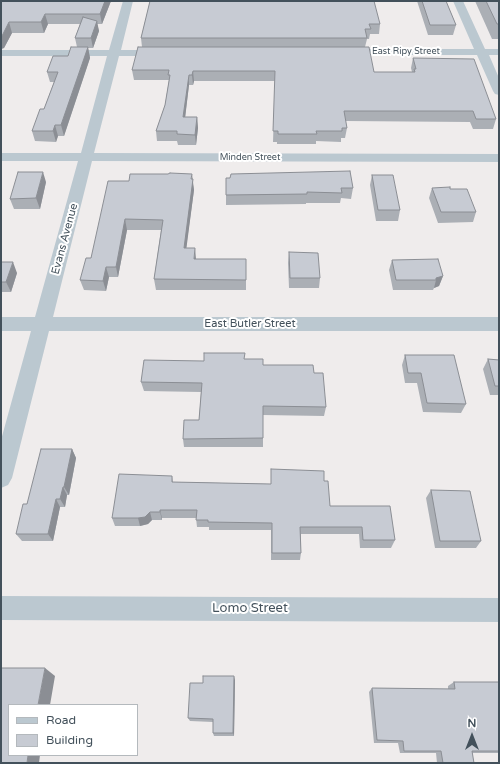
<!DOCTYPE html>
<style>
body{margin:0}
#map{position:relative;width:500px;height:764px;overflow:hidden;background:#efecec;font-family:"Varela Round",sans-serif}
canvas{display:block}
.frame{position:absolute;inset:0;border:2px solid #43515b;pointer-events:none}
.legend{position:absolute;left:8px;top:704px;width:130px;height:52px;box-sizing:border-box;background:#fff;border:1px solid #b4b9bd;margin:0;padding:5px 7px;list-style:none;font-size:12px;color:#43515b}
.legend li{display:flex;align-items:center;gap:8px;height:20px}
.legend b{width:20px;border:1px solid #b4b9bd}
.north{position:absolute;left:452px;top:716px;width:40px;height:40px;-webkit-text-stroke:3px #fff;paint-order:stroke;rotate:0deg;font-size:11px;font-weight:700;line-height:16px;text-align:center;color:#43515b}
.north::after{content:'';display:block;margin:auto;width:14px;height:18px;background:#43515b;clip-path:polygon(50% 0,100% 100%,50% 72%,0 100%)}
</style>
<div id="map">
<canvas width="500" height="764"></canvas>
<div class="frame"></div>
<ul class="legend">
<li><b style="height:5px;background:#bbc8d0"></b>Road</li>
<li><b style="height:11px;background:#c7cbd3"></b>Building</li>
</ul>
<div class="north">N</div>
</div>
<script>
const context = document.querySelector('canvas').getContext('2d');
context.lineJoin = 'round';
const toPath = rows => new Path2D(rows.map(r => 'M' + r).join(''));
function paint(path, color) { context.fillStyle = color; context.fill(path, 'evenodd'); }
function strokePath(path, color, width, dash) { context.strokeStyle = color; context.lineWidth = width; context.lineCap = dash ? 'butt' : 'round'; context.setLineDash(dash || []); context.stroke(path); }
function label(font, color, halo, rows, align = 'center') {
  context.font = font + ' "Varela Round",sans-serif'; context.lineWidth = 4; context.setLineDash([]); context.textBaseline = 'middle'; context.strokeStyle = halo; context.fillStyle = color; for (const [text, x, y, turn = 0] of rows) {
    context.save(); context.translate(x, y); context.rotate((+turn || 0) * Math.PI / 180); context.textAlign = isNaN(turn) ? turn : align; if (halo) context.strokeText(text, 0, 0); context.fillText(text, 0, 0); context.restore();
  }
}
const street = toPath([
 [123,1,133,1,121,50,162,50,166,51,168,53,166,55,162,56,119,56,94,153,499,154,499,162,92,161,53,317,499,317,499,331,49,331,12,478,8,485,1,488,1,440,31,331,1,331,1,317,35,317,78,161,1,161,1,153,81,153,107,56,1,56,1,50,109,50,123,1],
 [453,1,463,1,485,49,499,49,499,55,489,55,499,78,499,95,495,94,493,91,477,55,344,55,340,54,338,52,340,50,344,49,474,49,453,1],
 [1,596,499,598,499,622,1,620,1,596]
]);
const wall = toPath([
 [1,1,111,1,102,24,97,24,99,31,93,48,88,48,90,58,64,136,58,136,56,142,35,141,32,131,44,109,54,82,50,82,47,72,68,56,77,47,75,38,80,24,48,24,44,33,12,33,4,48,1,49],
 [150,1,380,24,379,34,370,34,369,39,367,39,365,47,374,72,412,72,411,68,413,58,496,119,493,129,473,129,470,122,345,121,347,128,345,138,341,138,341,142,316,141,316,144,277,144,277,142,273,142,275,81,194,81,193,85,189,85,185,117,197,117,198,128,196,145,178,145,177,141,157,141,156,131,165,105,169,80,134,80,132,70,142,47,141,38],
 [417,1,446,1,456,25,453,35,428,35],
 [475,1,499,1,499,39,492,39],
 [372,175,400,210,398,221,376,221,370,185],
 [226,178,353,188,351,199,341,198,340,203,306,203,306,204,226,205],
 [192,179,194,190,186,248,196,259,246,270,246,290,156,290,154,279,161,230,127,230,118,277,109,277,106,291,84,290,80,280,129,181],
 [46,182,40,209,14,209,10,199],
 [432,188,450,189,476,212,473,222,438,223,429,198],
 [289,252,320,278,319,288,289,288,288,263],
 [392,260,443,276,439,286,434,288,433,290,393,290,389,270],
 [1,262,17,273,11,292,1,292],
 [405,355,466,404,461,413,423,412,417,383,405,383,402,365],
 [245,359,263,365,314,373,326,407,324,416,263,415,263,447,184,447,183,439,199,420,201,392,144,391,141,382,204,361],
 [488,359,499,360,499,395,490,395,483,369],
 [72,449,76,458,69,495,67,495,65,507,60,507,53,541,22,541,16,534,27,504],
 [271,469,324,481,330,506,395,540,391,548,360,548,359,534,301,534,301,553,300,560,271,560,271,530,209,530,209,527,197,527,196,518,162,518,162,520,152,520,148,524,140,526,115,526,112,518,172,476,173,482,271,484],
 [431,490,481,541,476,548,435,548,426,498],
 [235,680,234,736,214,736,213,733,213,722,190,721,188,718,203,683],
 [454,682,499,682,499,753,472,753,474,763,437,763,436,753,400,753,398,743,374,743,369,692,372,688,448,689,448,686]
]);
const shadedWall = toPath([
 [105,1,111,1,102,24,100,14],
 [45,14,48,24,44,33,41,22],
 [97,21,99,31,93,48,91,38],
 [9,22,12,33,4,48,1,49,1,38],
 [88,47,90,58,64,136,61,125],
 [193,71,194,81,193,85,192,75],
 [189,75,189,85,184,127,183,117],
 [197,117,198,128,196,145,195,135],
 [55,125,58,136,56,142,53,131],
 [43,172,46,182,40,209,36,198],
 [192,174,194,190,185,259,184,248],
 [125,219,127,230,118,277,116,267],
 [195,248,196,259,195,270,194,259],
 [13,262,17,273,11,292,6,282],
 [106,267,109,277,106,291,103,281],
 [443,276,439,286,434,288,436,280,436,278],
 [72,449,76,458,69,495,64,487],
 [63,487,67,495,65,507,60,499],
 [56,499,60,507,53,541,48,534],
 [160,510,162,518,162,520,160,512],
 [150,512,152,520,148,524,140,526,138,518],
 [45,668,55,676,50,705,38,705],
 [234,676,235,680,234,736,233,733],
 [28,755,40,755,39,763,27,763]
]);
const building = toPath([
 [1,1,105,1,100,14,45,14,41,22,9,22,1,38,1,1],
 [150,1,374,1,380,24,369,24,371,29,365,29,367,38,141,38,150,1],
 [422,1,446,1,456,25,430,25,422,1],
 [486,1,499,1,499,24,497,24,486,1],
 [83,17,97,21,91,38,75,38,83,17],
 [71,47,88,47,61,125,55,125,53,131,32,131,40,109,44,109,58,72,47,72,53,56,68,56,71,47],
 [138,47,369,47,374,72,415,72,414,69,416,69,413,58,474,59,496,119,476,119,473,111,344,111,347,128,342,128,342,131,316,131,317,134,278,134,278,131,273,131,275,71,193,71,192,75,189,75,183,117,197,117,195,135,177,134,177,131,156,131,165,105,170,75,168,75,169,70,132,70,138,47],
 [350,171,353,188,341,188,342,193,307,192,307,194,226,195,226,178,230,178,231,174,350,171],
 [18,172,43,172,36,198,10,199,18,172],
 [170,173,192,174,191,179,193,179,184,248,195,248,194,259,246,259,246,280,154,279,163,220,125,219,116,267,106,267,103,281,80,280,86,258,91,258,108,181,129,181,130,174,168,174,170,173],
 [372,175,393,175,400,210,378,210,372,175],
 [450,187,450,189,467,189,476,212,441,212,432,188,450,187],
 [289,252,318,253,320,278,290,278,289,252],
 [438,259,443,276,436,278,436,280,396,280,392,260,438,259],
 [1,262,13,262,6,282,1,282,1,262],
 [204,353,245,353,244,359,263,359,263,365,313,365,314,373,323,373,326,407,263,406,263,438,183,439,184,420,199,420,202,383,141,382,144,360,204,361,204,353],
 [405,355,454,355,466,404,427,403,421,373,408,373,405,355],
 [488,359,499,360,499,386,495,386,488,359],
 [41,449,72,449,64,487,63,487,60,499,56,499,48,534,16,534,23,504,27,504,41,449],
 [271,469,324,471,324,481,328,481,330,506,390,506,395,540,363,540,362,527,300,527,301,553,272,553,272,523,208,522,208,520,196,520,197,510,160,510,160,512,150,512,145,517,138,518,112,518,119,474,172,476,172,482,271,484,271,469],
 [431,490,470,491,481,541,440,541,431,490],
 [1,668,45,668,38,705,9,705,9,755,28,755,27,763,1,763,1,668],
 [203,676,234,676,233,733,213,733,213,719,188,718,190,683,203,683,203,676],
 [454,682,499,682,499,751,472,751,474,763,443,763,441,751,404,751,403,741,377,740,372,688,455,689,454,682]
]);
const farStreetnames = [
 ["East Ripy Street",406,52],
 ["Minden Street",250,158]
];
const streetNames = [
 ["Evans Avenue",65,239,-75],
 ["East Butler Street",250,324]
];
const nearStreetnames = [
 ["Lomo Street",250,609]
];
paint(street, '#bbc8d0');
paint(wall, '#abafb5');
paint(shadedWall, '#8b8e94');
paint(building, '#c7cbd3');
strokePath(building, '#8b8e94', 1);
label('9px', '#43515b', '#fff', farStreetnames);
label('11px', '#43515b', '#fff', streetNames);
label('13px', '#43515b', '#fff', nearStreetnames);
</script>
